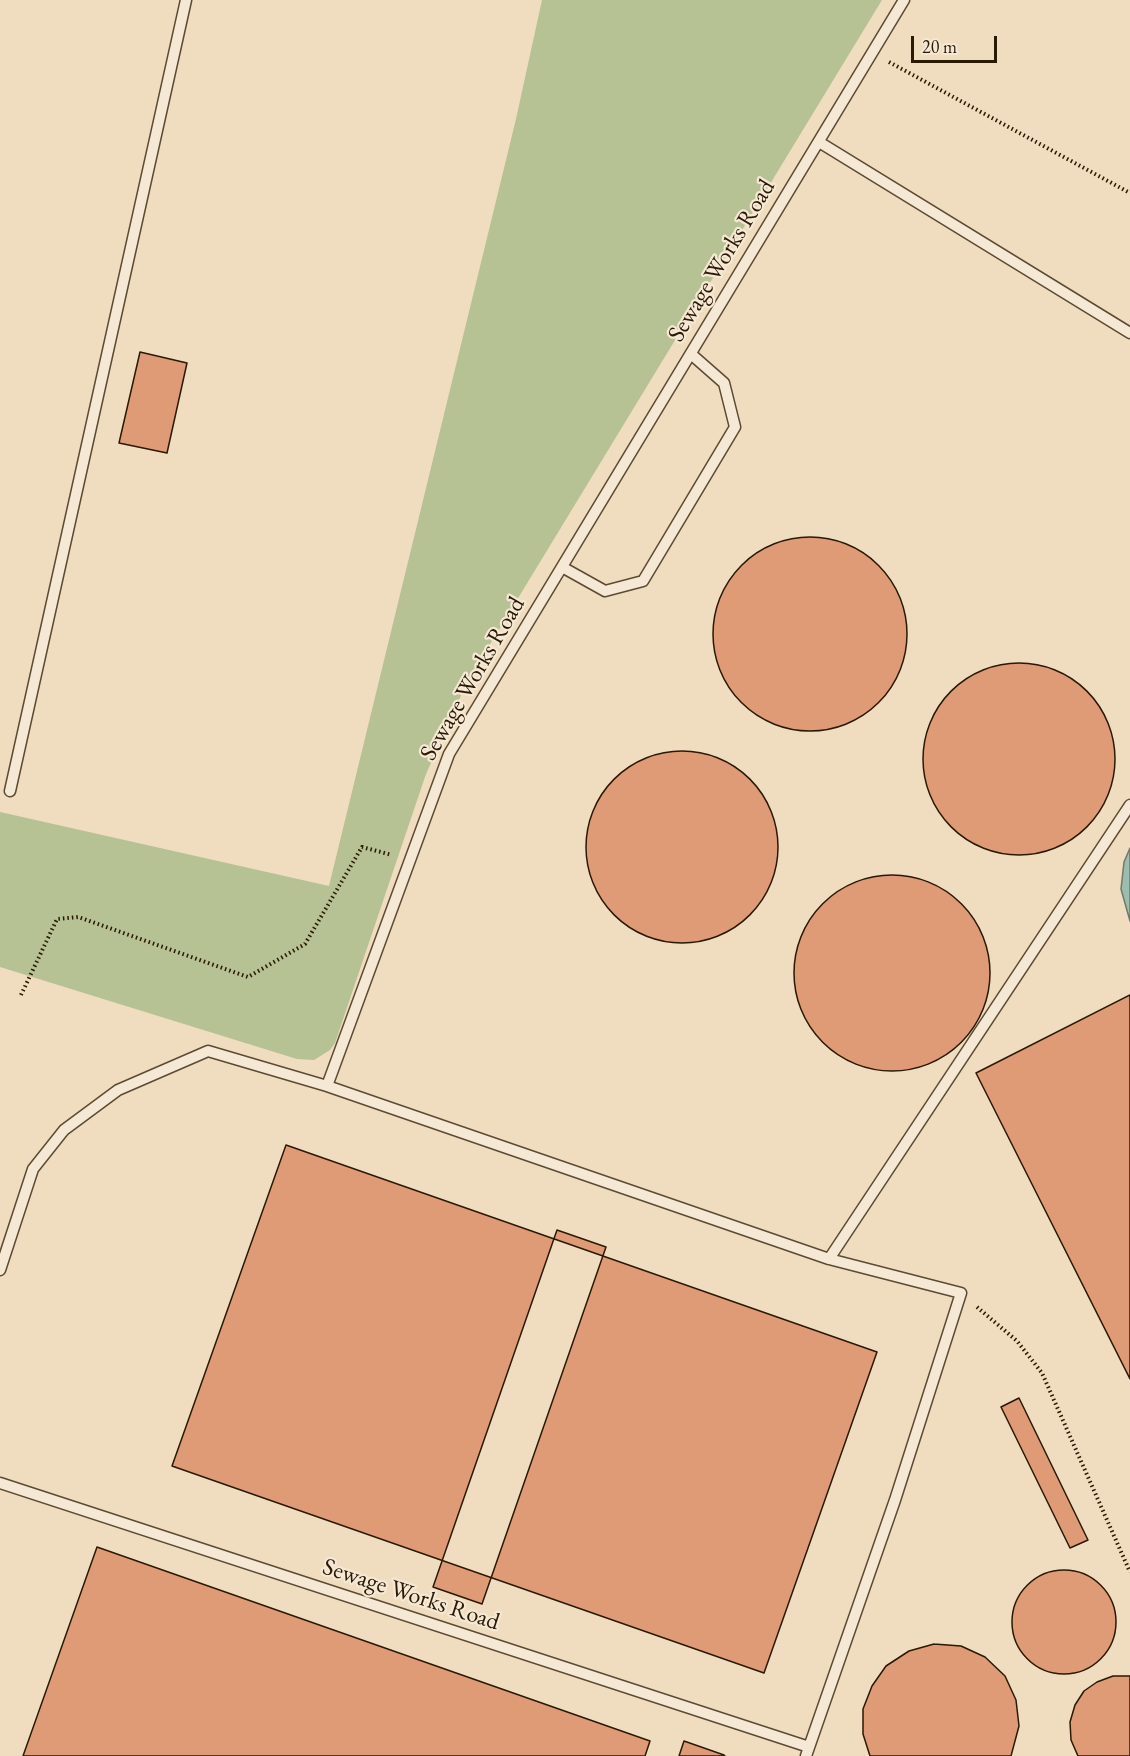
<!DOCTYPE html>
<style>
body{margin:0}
#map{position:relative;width:1130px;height:1756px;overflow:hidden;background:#f0dcbf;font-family:"EB Garamond",serif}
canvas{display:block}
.scale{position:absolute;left:911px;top:36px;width:86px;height:27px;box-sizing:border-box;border:3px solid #2a1903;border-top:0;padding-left:8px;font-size:18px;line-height:21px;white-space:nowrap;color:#2a1903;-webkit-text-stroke:4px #f5e8d5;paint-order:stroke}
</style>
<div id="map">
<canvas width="1130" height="1756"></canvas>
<div class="scale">20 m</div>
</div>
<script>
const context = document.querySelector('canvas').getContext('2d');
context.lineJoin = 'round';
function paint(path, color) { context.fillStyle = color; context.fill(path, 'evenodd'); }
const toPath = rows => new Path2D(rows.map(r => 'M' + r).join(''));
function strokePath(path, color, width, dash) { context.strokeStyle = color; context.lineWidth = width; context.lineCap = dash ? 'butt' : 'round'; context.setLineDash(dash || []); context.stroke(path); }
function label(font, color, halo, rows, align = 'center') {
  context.font = font + ' "EB Garamond",serif'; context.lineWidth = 4.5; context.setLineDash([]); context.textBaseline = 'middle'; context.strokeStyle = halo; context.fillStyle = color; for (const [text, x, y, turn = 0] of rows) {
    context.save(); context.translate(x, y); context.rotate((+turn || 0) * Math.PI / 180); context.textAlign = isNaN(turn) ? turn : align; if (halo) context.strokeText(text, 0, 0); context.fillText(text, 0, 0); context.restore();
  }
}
const green = toPath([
 [542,0,882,0,467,682,426,774,335,1043,330,1050,314,1060,297,1059,0,967,0,812,329,886,516,119]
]);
const water = toPath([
 [1130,848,1130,921,1121,889,1124,862,1130,848]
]);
const building = toPath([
 [140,352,187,363,167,453,119,443,140,352],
 '713 634a97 97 0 1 1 194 0a97 97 0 1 1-194 0Z',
 '923 759a96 96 0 1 1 192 0a96 96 0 1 1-192 0Z',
 '586 847a96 96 0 1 1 192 0a96 96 0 1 1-192 0Z',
 '794 973a98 98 0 1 1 196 0a98 98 0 1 1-196 0Z',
 [1130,995,1130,1379,976,1073,1130,995],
 [286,1145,877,1352,764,1673,172,1466,286,1145],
 [557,1230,606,1247,482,1604,433,1587,557,1230],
 [1019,1398,1088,1540,1070,1548,1001,1407,1019,1398],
 [97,1547,650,1741,645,1756,23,1756,97,1547],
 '1012 1622a52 52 0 1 1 104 0a52 52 0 1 1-104 0Z',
 [934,1644,961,1646,985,1657,1005,1676,1016,1700,1019,1726,1011,1756,870,1756,863,1734,863,1709,872,1686,886,1666,909,1651,934,1644],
 [1113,1676,1130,1676,1130,1756,1078,1756,1071,1740,1070,1722,1075,1705,1084,1691,1097,1682,1113,1676],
 [684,1741,724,1755,725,1756,679,1756,684,1741]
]);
const path = toPath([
 [889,62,1130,193],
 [21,995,57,919,78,917,248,977,305,944,362,847,392,855],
 [977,1307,1017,1341,1042,1373,1130,1572]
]);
const lane = toPath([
 [819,142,1130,333],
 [562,567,605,591,643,581,735,427,724,383,691,354],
 [10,791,186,0],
 [327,1086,829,1259,961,1293,895,1500,806,1756],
 [829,1259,1130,805],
 [0,1270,33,1169,64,1130,118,1090,208,1051,327,1086,449,754,904,0],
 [0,1483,809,1747]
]);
const streetNames = [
 ["Sewage Works Road",722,261,-59],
 ["Sewage Works Road",473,679,-60],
 ["Sewage Works Road",411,1595,18]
];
paint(green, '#b6c194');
paint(water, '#9bbcae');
strokePath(water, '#6e7b6a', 1.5);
paint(building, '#df9b76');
strokePath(building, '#2a1903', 1.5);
strokePath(lane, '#5c4a32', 13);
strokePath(path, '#2a1903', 4, [1.5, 3]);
strokePath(lane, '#f5e8d5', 10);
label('24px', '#2a1903', '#f5e8d5', streetNames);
</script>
